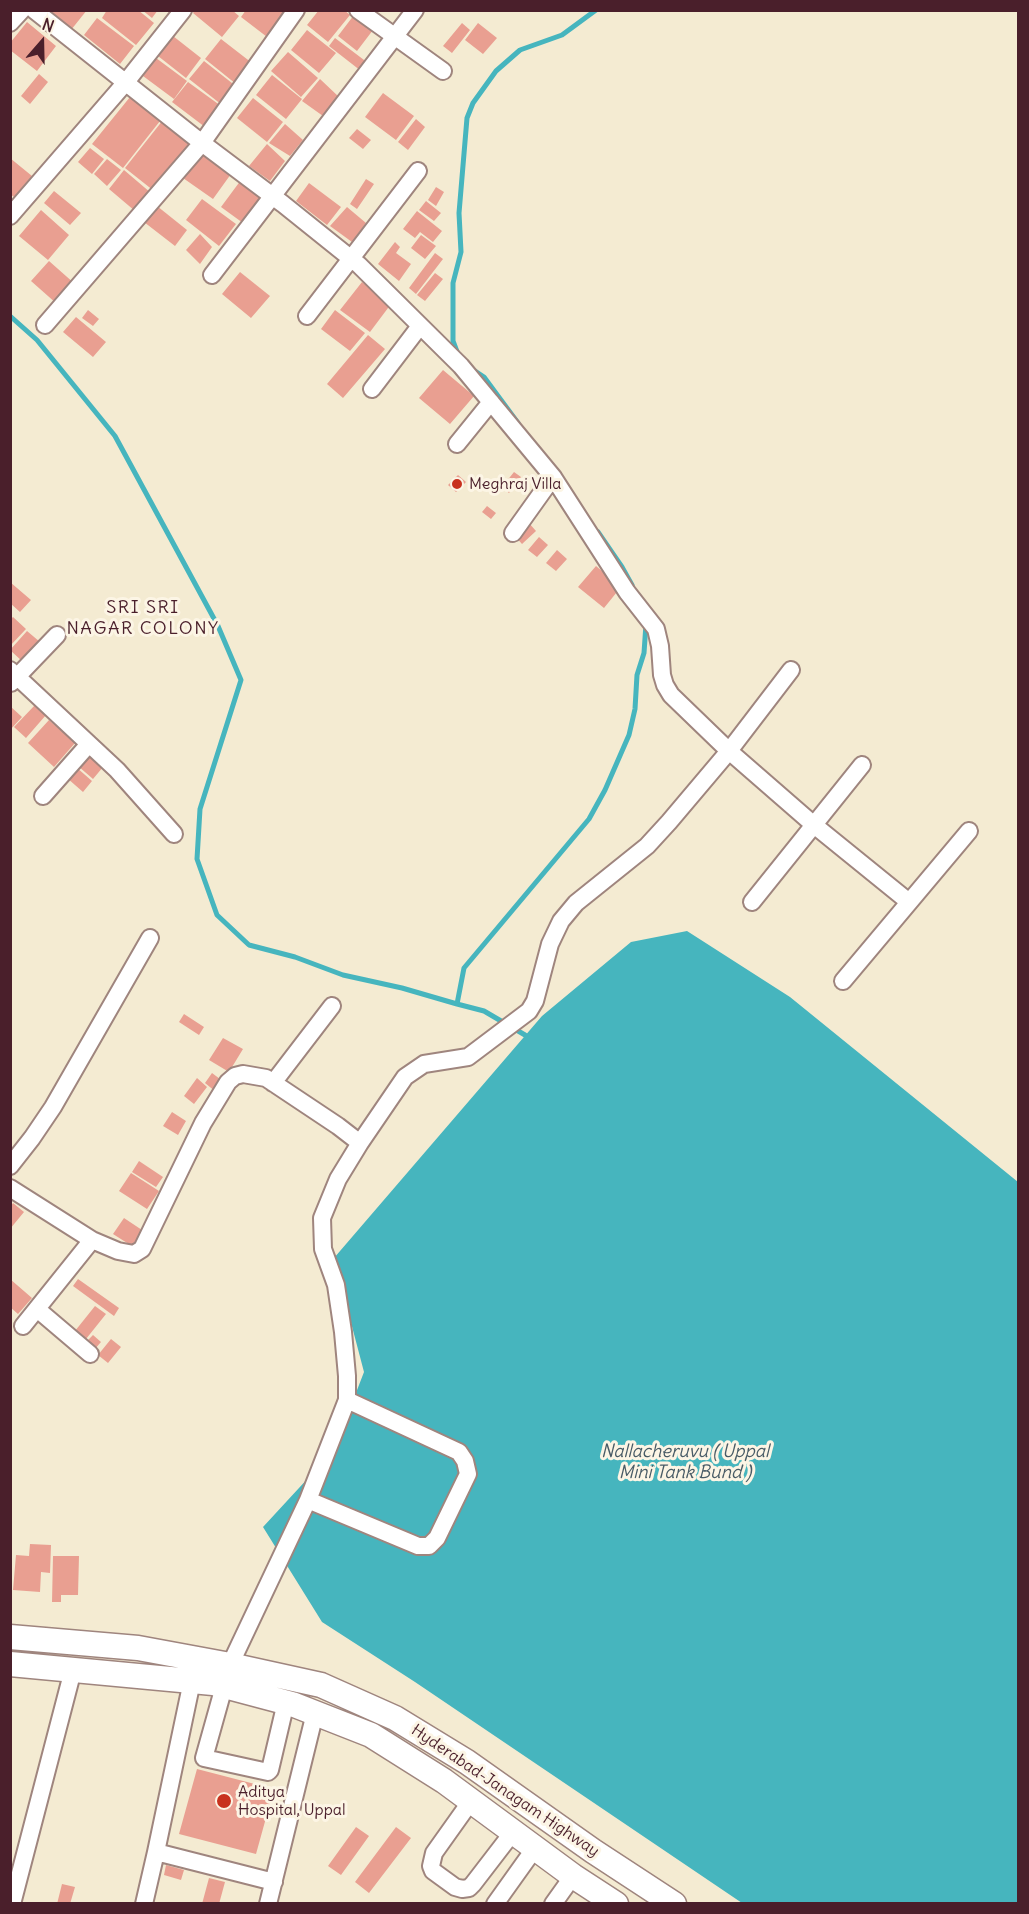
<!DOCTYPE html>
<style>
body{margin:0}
#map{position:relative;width:1029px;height:1914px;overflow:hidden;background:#f4ebd2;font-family:Delius,sans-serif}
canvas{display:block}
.frame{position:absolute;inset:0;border:12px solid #4a1f2b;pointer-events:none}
.north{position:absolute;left:12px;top:12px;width:60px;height:60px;-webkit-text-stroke:4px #fcf5e5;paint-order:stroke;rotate:20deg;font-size:16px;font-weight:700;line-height:24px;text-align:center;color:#4a1f2b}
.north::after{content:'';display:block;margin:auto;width:21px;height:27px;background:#4a1f2b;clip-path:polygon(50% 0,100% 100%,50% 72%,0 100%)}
</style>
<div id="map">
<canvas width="1029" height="1914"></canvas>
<div class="frame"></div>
<div class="north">N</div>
</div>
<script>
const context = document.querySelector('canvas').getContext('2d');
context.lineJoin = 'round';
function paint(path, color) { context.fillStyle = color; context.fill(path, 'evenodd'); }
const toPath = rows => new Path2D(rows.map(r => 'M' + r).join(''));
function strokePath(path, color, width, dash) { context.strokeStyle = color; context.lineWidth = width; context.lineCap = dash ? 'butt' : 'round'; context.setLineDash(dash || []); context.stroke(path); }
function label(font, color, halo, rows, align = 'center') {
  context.font = font + ' Delius,sans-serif'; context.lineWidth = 6; context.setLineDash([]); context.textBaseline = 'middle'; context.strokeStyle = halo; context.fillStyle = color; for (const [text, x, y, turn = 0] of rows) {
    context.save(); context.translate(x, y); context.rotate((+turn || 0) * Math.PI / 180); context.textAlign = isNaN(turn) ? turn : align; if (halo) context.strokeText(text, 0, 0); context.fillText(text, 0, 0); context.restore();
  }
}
const water = toPath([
 [687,931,790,997,1018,1182,1018,1903,742,1903,415,1682,322,1622,263,1527,334,1450,364,1372,334,1258,542,1016,631,942]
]);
const stream = toPath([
 [10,316,37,340,115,436,218,626,241,680,200,809,197,859,217,915,249,945,295,957,343,975,402,988,457,1004],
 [459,357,453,341,453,283,461,252,459,213,467,118,473,103,496,71,520,50,562,35,596,10],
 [472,369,484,377,518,423],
 [598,532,622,567,632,585],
 [525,1035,484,1011,457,1004,464,968,589,819,605,790,629,735,635,709,637,675,644,653,646,624]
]);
const building = toPath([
 [47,10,87,10,71,30],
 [107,10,138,10,154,23,136,45,102,18],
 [142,10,158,10,152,18],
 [195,10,232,10,239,16,222,37,193,13],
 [246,10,281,10,290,17,271,40,241,17],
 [319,10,344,10,350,15,328,42,307,25],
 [354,15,373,30,357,51,338,36],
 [97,18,134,46,120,64,84,35],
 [27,22,56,46,37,71,10,50,10,43],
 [462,23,470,30,452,53,443,46],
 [478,23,497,38,483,54,465,40],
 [307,30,336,53,319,73,291,50],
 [173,36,201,58,186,78,158,56],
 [335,38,368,63,361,71,329,46],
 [221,39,252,63,236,84,205,59],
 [288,52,318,78,301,97,271,71],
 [156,58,187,81,174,99,143,76],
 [204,61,237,87,222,105,189,79],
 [39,74,48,82,30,104,21,96],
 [272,75,302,99,286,119,256,95],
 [320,79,339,97,323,116,302,101],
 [188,82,221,106,205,127,172,102],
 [383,93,414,116,396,140,365,117],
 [130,97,160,121,123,168,92,144],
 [253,98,283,122,267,142,237,118],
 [416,119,425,127,408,150,398,142],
 [163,120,192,142,154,191,125,168],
 [285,124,303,140,290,156,269,143],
 [357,129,371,140,363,149,349,138],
 [267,144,285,161,270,181,249,166],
 [90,148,104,159,92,174,78,162],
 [201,153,231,174,213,199,183,178],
 [10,158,32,176,14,197,10,194],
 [107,159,121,170,107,186,94,174],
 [124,170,151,193,135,211,109,189],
 [366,179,374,184,357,209,350,204],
 [241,180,262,197,243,223,221,207],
 [309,183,341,207,327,225,296,201],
 [436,187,444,192,436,206,428,200],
 [54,191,81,213,70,225,44,203],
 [202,199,236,224,219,246,186,220],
 [426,201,441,213,434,221,419,210],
 [157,206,187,230,175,246,144,222],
 [347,207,366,223,352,242,330,226],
 [41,210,69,235,48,260,19,236],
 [417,211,442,231,433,242,420,232,415,238,403,229],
 [200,234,212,247,200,264,186,250],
 [421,235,436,246,425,259,411,248],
 [395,242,400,247,396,253,411,264,399,281,378,264],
 [435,253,443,259,416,294,409,288],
 [49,261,75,284,57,304,31,281],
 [240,272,270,296,251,318,222,294],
 [435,273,443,279,425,301,417,295],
 [362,282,391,304,370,332,340,310],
 [88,310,99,319,93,326,82,318],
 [335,310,365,333,350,351,321,329],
 [76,317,106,342,93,357,63,332],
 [368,335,385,349,343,398,327,384],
 [443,370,474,396,450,424,419,398],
 [514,472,521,477,509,493,502,487],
 [458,475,466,482,456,492,448,485],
 [487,506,496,513,491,519,482,512],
 [528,522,536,531,522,544,514,535],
 [539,537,548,545,537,557,528,550],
 [557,550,567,559,556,571,546,563],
 [596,566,621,587,604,608,578,587],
 [10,582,31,600,20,612,10,603],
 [13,617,26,629,10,646,10,620],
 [27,631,40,642,23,662,10,650],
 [35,705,46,715,26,738,14,727],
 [10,706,22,717,10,730],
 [49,720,75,743,54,767,28,743],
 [89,755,103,767,93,779,78,766],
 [76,767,92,781,83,792,67,778],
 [184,1014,204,1027,199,1035,179,1022],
 [223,1038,243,1049,229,1072,209,1060],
 [212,1073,224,1082,216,1092,205,1083],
 [197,1078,207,1087,194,1104,184,1096],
 [172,1112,186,1121,178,1135,163,1126],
 [139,1161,163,1177,156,1187,132,1172],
 [131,1173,159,1191,147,1209,119,1191],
 [13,1203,24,1212,10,1229,10,1207],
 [124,1218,145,1232,135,1248,113,1234],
 [10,1279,32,1298,18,1314,10,1307],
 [78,1279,119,1308,114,1316,73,1286],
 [95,1306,106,1314,86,1339,75,1331],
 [93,1335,101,1342,94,1350,86,1342],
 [111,1339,121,1347,108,1363,98,1355],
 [30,1544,51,1545,50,1573,41,1572,40,1592,13,1590,16,1555,29,1556],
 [53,1556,79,1556,78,1595,61,1595,61,1602,52,1602],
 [197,1769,274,1789,256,1854,179,1834],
 [356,1827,369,1836,341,1875,328,1866],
 [396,1827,411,1838,369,1893,355,1882],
 [166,1865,184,1870,181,1880,164,1875],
 [209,1878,225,1882,219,1904,202,1904],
 [62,1884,75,1887,70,1904,57,1904]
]);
const minor = toPath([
 [34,10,202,143,283,204,359,265,461,366,553,477,627,592,656,629,660,646,662,675,665,685,671,695,729,751,814,825,909,902],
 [358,10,443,71],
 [10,23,22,10],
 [10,216,126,82,183,10],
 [212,275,415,10],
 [307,316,418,171],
 [45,325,202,143,296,10],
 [372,389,420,326],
 [457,444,491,402],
 [513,533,553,477],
 [10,670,117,770,174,834],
 [11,683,57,635],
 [43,796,89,744],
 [752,902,862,765],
 [843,981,969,831],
 [273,1083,332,1006],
 [10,1166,32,1138,53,1107,150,938],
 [10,1188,92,1240,118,1251,134,1254,142,1249,203,1123,228,1082,235,1076,243,1074,266,1078,338,1126,360,1143,405,1077,424,1064,468,1057,529,1011,535,1001,550,944,561,921,576,903,647,846,669,822,729,751,791,670],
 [37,1309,90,1354],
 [23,1326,92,1240],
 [308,1500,418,1546,429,1546,437,1538,468,1474,465,1461,459,1452,347,1400],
 [286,1702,270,1770,268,1772,204,1758,230,1665,308,1500,347,1400,347,1376,343,1332,336,1285,323,1249,322,1218,338,1179,360,1143],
 [471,1801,434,1853,431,1866,433,1871,455,1887,462,1889,469,1888,473,1884,513,1832],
 [156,1852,274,1882],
 [12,1904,73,1670],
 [144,1904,156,1852,192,1681],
 [268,1904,315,1713],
 [495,1904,535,1848],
 [553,1904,573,1876]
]);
const highway = toPath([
 [10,1637,138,1648,230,1665,321,1685,395,1718,467,1762,593,1851,674,1904],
 [10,1664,213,1683,292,1704,371,1735,444,1781,573,1876,616,1904]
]);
const markers = [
 [457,484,6,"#c8321e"],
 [224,1801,8,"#c8321e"]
];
const poiNames = [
 ["Meghraj Villa",469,484],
 ["Aditya",238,1792],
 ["Hospital, Uppal",238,1810]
];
const streetNames = [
 ["Hyderabad-Janagam Highway",505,1791,34]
];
const neighbourhoodNames = [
 ["SRI SRI",143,608],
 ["NAGAR COLONY",143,629]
];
const waterNames = [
 ["Nallacheruvu ( Uppal",685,1452],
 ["Mini Tank Bund )",685,1473]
];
paint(water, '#46b5be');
strokePath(stream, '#46b5be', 5);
paint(building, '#e99f91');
strokePath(minor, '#9f857e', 20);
strokePath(highway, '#9f857e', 27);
strokePath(minor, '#fff', 16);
strokePath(highway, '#fff', 24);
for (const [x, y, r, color] of markers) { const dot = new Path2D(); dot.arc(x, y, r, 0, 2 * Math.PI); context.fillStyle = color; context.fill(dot); strokePath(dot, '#fcf5e5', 2); }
label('16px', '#4a1f2b', '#fcf5e5', poiNames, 'left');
label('16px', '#4a1f2b', '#fcf5e5', streetNames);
context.letterSpacing = '1.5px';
label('18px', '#4a1f2b', '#fcf5e5', neighbourhoodNames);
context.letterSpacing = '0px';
label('italic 18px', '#485b66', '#fcf5e5', waterNames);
</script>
